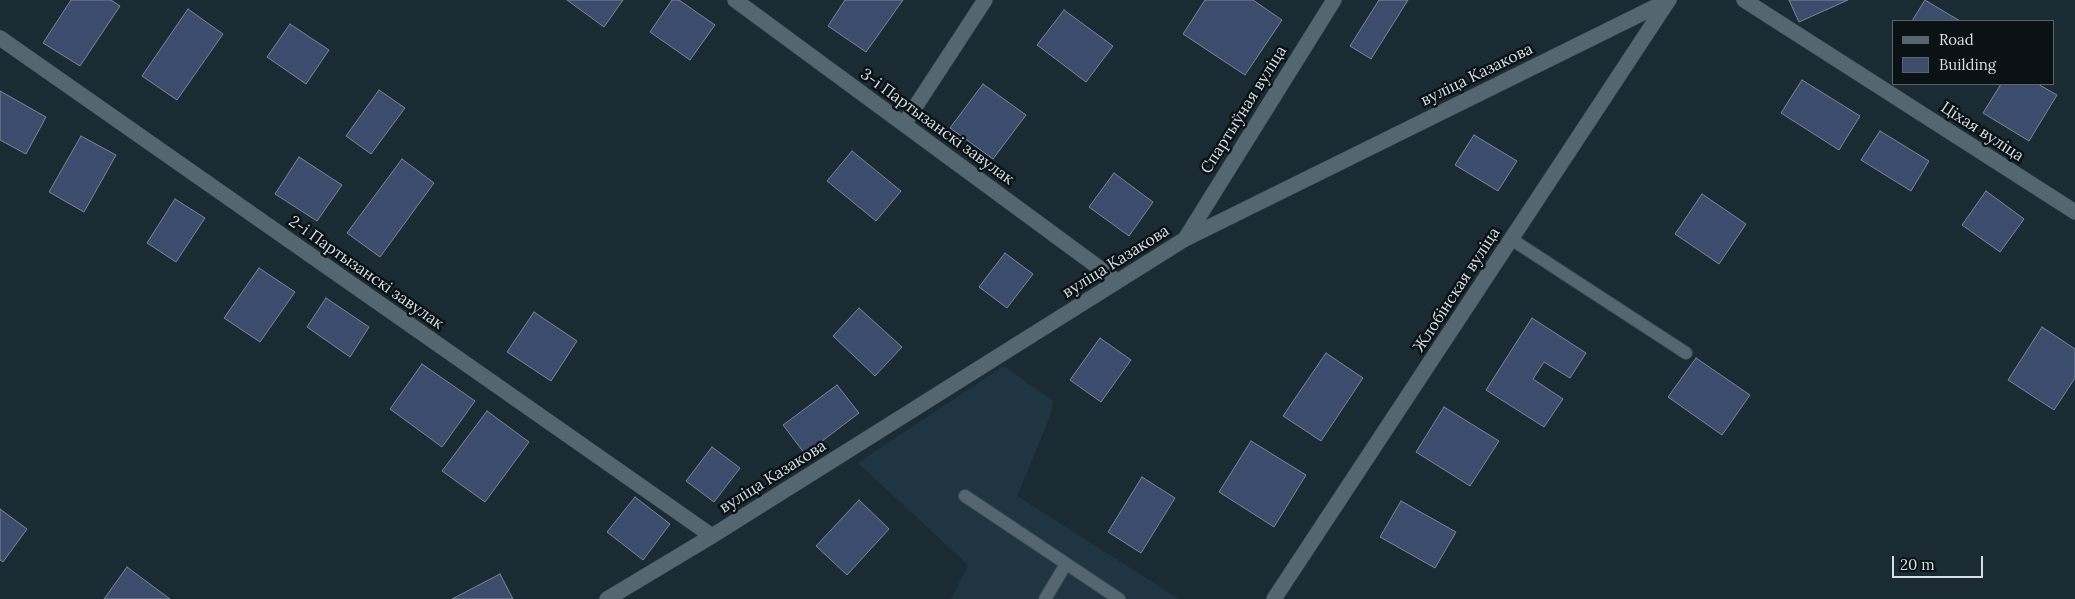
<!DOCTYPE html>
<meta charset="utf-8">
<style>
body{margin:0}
#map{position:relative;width:2075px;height:599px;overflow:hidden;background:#1a2b33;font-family:Lora,serif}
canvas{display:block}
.legend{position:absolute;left:1892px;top:20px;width:162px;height:65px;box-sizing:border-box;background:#0b1216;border:1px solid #5b6468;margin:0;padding:6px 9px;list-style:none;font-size:15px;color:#d4dee4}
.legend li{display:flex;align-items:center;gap:10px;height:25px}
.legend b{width:25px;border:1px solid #5b6468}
.scale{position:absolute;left:1892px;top:556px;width:91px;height:22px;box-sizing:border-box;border:2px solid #d4dee4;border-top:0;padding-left:6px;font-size:15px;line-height:18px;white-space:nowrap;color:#d4dee4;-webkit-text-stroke:4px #0b1216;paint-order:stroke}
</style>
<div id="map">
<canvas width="2075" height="599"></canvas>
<ul class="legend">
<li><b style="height:6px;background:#546670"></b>Road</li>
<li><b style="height:14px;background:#3b4c6d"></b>Building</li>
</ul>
<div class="scale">20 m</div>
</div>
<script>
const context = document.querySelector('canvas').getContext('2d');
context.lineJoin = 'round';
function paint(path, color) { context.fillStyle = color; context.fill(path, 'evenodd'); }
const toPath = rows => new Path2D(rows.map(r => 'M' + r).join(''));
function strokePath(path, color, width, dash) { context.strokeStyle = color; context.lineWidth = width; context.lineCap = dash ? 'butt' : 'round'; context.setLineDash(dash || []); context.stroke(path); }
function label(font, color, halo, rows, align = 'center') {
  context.font = font + ' Lora,serif'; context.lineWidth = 5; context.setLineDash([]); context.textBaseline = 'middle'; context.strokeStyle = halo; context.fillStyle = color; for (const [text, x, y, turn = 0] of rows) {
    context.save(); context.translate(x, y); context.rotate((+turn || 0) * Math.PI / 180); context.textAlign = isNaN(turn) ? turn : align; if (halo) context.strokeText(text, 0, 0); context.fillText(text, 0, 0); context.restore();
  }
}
const built = toPath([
 [1004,366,1053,401,1050,417,1017,496,1179,599,951,599,968,565,858,463]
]);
const building = toPath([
 [71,0,111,0,120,6,80,66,43,43,71,0],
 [567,0,623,0,604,27,567,0],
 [672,0,679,0,715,25,690,60,650,32,672,0],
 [845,0,903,0,866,52,828,26,845,0],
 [1205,0,1253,0,1282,20,1245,75,1183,34,1205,0],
 [1379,0,1408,0,1371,59,1350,46,1379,0],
 [1789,0,1848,0,1799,22,1789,0],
 [1925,0,1960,21,1912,21,1925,0],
 [188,9,223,34,177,100,142,76,188,9],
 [1064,10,1113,46,1086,82,1037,45,1064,10],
 [290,24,329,50,306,84,267,57,290,24],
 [1802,80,1860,116,1839,150,1781,113,1802,80],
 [983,84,1026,115,993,159,950,128,983,84],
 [2001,84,2038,84,2057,95,2029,141,1983,113,2001,84],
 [379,90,405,108,371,154,346,136,379,90],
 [0,91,46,117,26,154,0,140,0,91],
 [1880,131,1929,161,1911,191,1861,160,1880,131],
 [1474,135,1517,161,1498,191,1455,165,1474,135],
 [81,136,116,155,84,212,49,192,81,136],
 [852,151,901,191,876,221,827,181,852,151],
 [299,157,342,185,317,221,275,194,299,157],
 [402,159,434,183,380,257,347,233,402,159],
 [1114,173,1153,202,1129,236,1089,207,1114,173],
 [1986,191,2024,219,2000,252,1962,225,1986,191],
 [1702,194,1746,224,1719,264,1675,234,1702,194],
 [175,199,205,218,176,262,147,243,175,199],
 [1005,253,1033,274,1007,308,979,287,1005,253],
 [259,268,295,292,260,342,224,318,259,268],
 [326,298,369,327,350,357,307,327,326,298],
 [859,308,902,347,875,376,833,336,859,308],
 [534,312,577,341,551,381,507,352,534,312],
 [1532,318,1586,353,1570,378,1544,362,1533,379,1563,399,1544,427,1486,390,1532,318],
 [2042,327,2075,349,2075,378,2054,410,2008,380,2042,327],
 [1100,338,1131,360,1101,402,1070,380,1100,338],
 [1326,353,1363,378,1321,441,1283,416,1326,353],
 [1696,358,1750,395,1722,435,1668,397,1696,358],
 [422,364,475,401,442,447,390,409,422,364],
 [837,385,859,413,805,454,783,425,837,385],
 [1444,407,1499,441,1470,486,1416,452,1444,407],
 [487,411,529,442,485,502,442,471,487,411],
 [1251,441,1306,475,1274,527,1219,492,1251,441],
 [712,447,740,468,714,502,686,481,712,447],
 [1142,477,1175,498,1141,553,1108,532,1142,477],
 [635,497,670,524,643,560,607,532,635,497],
 [859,500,889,529,847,575,816,546,859,500],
 [1401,501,1456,532,1435,568,1380,537,1401,501],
 [0,509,27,529,3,562,0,560,0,509],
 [127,567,170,599,104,599,127,567],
 [500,574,513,599,452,599,500,574]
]);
const service = toPath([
 [1511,239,1686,353],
 [965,496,1119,599],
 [1045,599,1066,564]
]);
const minor = toPath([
 [735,0,1117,281],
 [1744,0,2075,212],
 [0,38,712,536],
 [904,124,985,0],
 [1185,239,1334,0],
 [607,599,712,536,1185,239,1669,0],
 [1274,599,1668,1]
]);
const streetNames = [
 ["вуліца Казакова",1477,75,-26],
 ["Спартыўная вуліца",1244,110,-58],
 ["3-і Партызанскі завулак",937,127,36],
 ["Ціхая вуліца",1982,132,33],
 ["вуліца Казакова",1116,262,-32],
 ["2-і Партызанскі завулак",366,273,35],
 ["Жлобінская вуліца",1457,290,-57],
 ["вуліца Казакова",773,477,-32]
];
paint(built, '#1f3642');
paint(building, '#3b4c6d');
strokePath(building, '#7d8696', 1);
strokePath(service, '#3a484f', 14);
strokePath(minor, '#3a484f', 16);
strokePath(service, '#546670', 12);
strokePath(minor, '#546670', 15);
label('16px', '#d4dee4', '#0b1216', streetNames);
</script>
